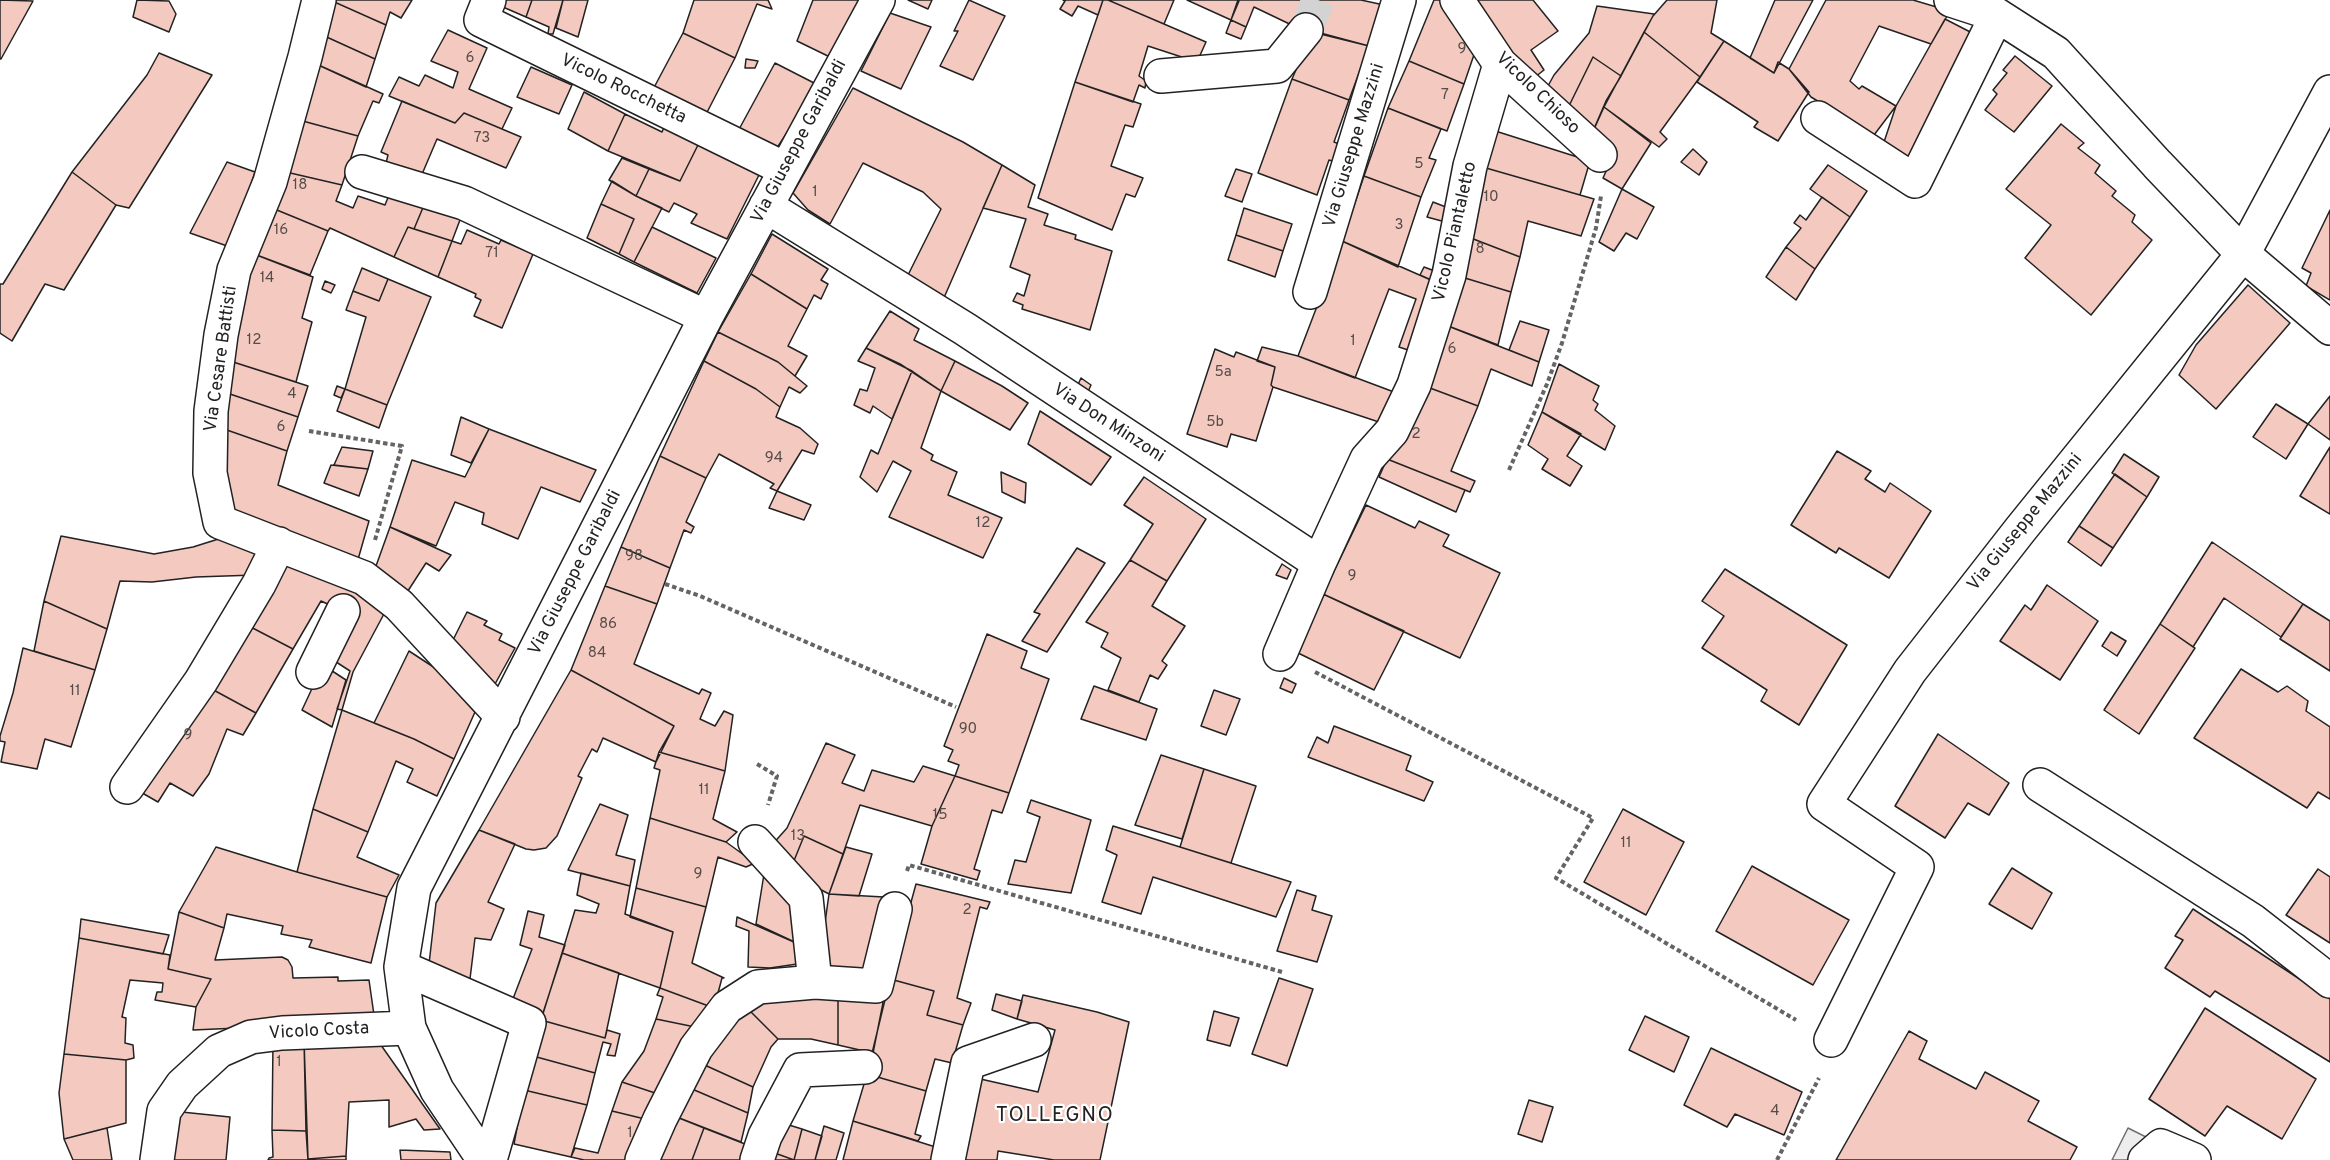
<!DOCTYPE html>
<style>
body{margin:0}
canvas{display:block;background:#fff}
</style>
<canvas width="2330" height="1160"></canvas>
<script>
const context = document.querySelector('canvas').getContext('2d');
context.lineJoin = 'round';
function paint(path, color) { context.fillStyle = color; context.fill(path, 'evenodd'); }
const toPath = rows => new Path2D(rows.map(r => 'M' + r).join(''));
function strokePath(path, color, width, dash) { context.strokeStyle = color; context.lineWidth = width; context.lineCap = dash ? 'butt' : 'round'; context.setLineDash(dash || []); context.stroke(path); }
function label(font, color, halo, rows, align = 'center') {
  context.font = font + ' Overpass,sans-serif'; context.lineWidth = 4.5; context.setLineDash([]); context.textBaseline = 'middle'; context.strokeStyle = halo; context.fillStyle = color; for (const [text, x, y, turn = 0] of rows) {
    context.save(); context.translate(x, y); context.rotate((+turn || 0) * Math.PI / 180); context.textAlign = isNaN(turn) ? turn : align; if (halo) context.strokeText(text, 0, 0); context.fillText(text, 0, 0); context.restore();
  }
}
const parking = toPath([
 [2128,1128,2192,1160,2112,1160,2128,1128]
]);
const building = toPath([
 [0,0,33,1,1,59,0,59,0,0],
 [137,0,169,1,176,14,169,32,133,17,137,0],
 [330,0,386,25,375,59,320,34,330,0],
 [330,0,412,0,401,18,390,12,386,25,330,0],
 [498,0,532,0,526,17,496,4,498,0],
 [532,0,563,0,553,34,548,34,549,27,526,17,532,0],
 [563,0,588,0,578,37,556,28,563,0],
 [694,0,768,0,772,9,757,4,735,58,683,33,694,0],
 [813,0,867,0,834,59,797,41,813,0],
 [908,0,932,0,928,9,908,0],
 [969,0,1005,16,973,80,940,66,958,31,954,31,969,0],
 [1063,0,1103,0,1098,15,1078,6,1072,16,1060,9,1065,1,1063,0],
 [1103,0,1108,0,1206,42,1197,62,1148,46,1139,76,1146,81,1145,88,1139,85,1133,102,1075,82,1103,0],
 [1108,0,1174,0,1164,24,1108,0],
 [1187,0,1238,0,1239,1,1231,20,1187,0],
 [1238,0,1314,0,1300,29,1254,7,1246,27,1231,20,1238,0],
 [1314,0,1361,0,1384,5,1369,46,1300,29,1314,0],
 [1434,0,1445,0,1478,43,1464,84,1409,61,1434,0],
 [1465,0,1533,0,1558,31,1531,50,1544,70,1530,81,1465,0],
 [1717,0,1711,33,1724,41,1700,77,1644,32,1653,16,1667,0,1717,0],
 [1775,0,1813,0,1774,73,1750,58,1775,0],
 [1826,0,1913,0,1950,11,1931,44,1879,26,1850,81,1859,89,1862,86,1896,106,1874,135,1811,97,1789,69,1826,0],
 [1597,6,1654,14,1621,76,1593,57,1566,112,1543,95,1554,75,1589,33,1597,6],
 [890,13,931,27,901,89,861,71,890,13],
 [1945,19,1978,36,1911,160,1884,142,1896,106,1945,19],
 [1231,20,1246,27,1241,39,1226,33,1231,20],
 [448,30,487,48,469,89,512,108,502,129,464,113,455,123,389,96,399,77,419,86,425,75,453,88,458,72,431,61,448,30],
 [1313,31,1369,46,1349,100,1292,79,1313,31],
 [1644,32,1700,77,1660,132,1667,139,1659,147,1604,107,1644,32],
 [683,33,735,58,701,124,650,95,683,33],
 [320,34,375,59,366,87,314,63,320,34],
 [1724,41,1774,73,1778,62,1789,69,1809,92,1778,141,1754,127,1758,122,1697,82,1724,41],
 [159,53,212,75,129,208,116,205,72,172,147,75,159,53],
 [2015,56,2052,86,2014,132,1985,110,1997,94,1993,90,2007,73,2003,70,2015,56],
 [1593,57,1621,76,1606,101,1593,131,1566,112,1593,57],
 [746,59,758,61,755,68,745,68,746,59],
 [1409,61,1464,84,1447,131,1388,108,1409,61],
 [314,63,383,94,379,103,373,101,358,136,299,120,314,63],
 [775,63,818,85,775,151,737,133,775,63],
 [531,67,572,85,559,114,517,97,531,67],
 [1292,79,1349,100,1334,142,1348,147,1341,164,1329,160,1317,195,1258,173,1292,79],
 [1075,82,1141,104,1133,127,1125,125,1111,166,1143,178,1135,197,1126,194,1112,230,1038,198,1075,82],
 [853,88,963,142,1002,165,943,300,907,277,941,209,923,192,863,163,830,224,808,210,793,193,853,88],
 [584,92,625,114,608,151,568,129,584,92],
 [402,101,455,123,464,113,521,137,506,168,437,139,417,186,383,175,388,155,381,152,402,101],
 [1604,107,1651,143,1622,189,1603,178,1608,167,1591,136,1604,107],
 [1388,108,1441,129,1429,158,1436,160,1421,197,1364,176,1388,108],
 [625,114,662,132,665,125,700,141,680,181,608,151,625,114],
 [299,120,358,136,342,185,286,172,299,120],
 [2061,124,2084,143,2078,148,2100,165,2095,173,2116,191,2112,196,2135,215,2132,222,2152,240,2091,315,2025,258,2051,225,2006,189,2061,124],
 [1489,129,1590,161,1580,195,1479,166,1489,129],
 [700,141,761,171,727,239,691,223,697,214,674,203,669,212,636,196,649,169,680,181,700,141],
 [1693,149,1707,162,1699,175,1681,162,1693,149],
 [622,158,649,169,636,196,609,180,622,158],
 [227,162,255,172,230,247,190,233,227,162],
 [1002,165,1035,185,1028,207,1048,214,1044,225,1076,235,1075,239,1112,251,1090,330,1022,309,1023,305,1013,301,1017,293,1024,296,1030,275,1010,267,1026,219,983,208,1002,165],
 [1828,165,1867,191,1850,217,1810,189,1828,165],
 [1479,166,1594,199,1581,236,1528,221,1520,257,1463,235,1479,166],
 [1236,169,1252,174,1242,202,1225,196,1236,169],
 [72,172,116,205,64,290,45,284,12,341,0,333,0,284,3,284,72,172],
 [286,172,342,185,336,201,353,208,358,196,385,205,393,185,427,198,414,229,408,227,394,257,330,228,328,231,272,208,286,172],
 [1364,176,1421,197,1398,267,1342,241,1364,176],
 [612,181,636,196,662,208,634,262,619,254,634,219,601,204,612,181],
 [1622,189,1654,207,1637,239,1626,233,1614,251,1599,242,1622,189],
 [1822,197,1850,217,1815,269,1786,247,1801,228,1794,223,1800,215,1806,220,1822,197],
 [427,198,463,212,452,241,414,229,427,198],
 [1433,202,1451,209,1449,223,1427,217,1433,202],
 [601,204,634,219,619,254,587,238,601,204],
 [272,208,328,231,310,275,254,254,272,208],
 [1244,208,1292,224,1283,251,1236,235,1244,208],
 [2330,210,2330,300,2306,286,2311,273,2302,268,2330,210],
 [408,227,452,241,438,277,394,257,408,227],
 [652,227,716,258,697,293,634,262,652,227],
 [467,230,499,244,501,240,533,254,502,328,474,316,481,300,475,297,476,294,438,277,452,241,461,244,467,230],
 [772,234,828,269,821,280,828,284,821,299,814,295,807,309,751,274,772,234],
 [1236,235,1283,251,1275,277,1228,260,1236,235],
 [1463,235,1520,257,1511,292,1455,275,1463,235],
 [1342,241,1440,284,1417,353,1399,347,1416,299,1389,289,1355,378,1298,356,1342,241],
 [1786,247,1815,269,1796,300,1766,277,1786,247],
 [254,254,313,277,302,318,312,322,296,382,230,361,254,254],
 [1435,264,1440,284,1420,275,1424,267,1432,270,1435,264],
 [362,268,388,279,379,301,353,291,362,268],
 [751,274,807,309,788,346,807,356,795,376,778,362,718,332,751,274],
 [1455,275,1511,292,1498,345,1443,324,1455,275],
 [388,279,431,297,387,405,345,389,366,317,346,310,353,291,379,301,388,279],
 [325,281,335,285,331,293,322,289,325,281],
 [2248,285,2290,323,2216,409,2179,375,2196,345,2248,285],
 [890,311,919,329,914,340,955,361,941,391,900,364,866,348,890,311],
 [1520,321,1549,330,1539,362,1509,350,1520,321],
 [1443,324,1539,362,1532,386,1491,369,1478,406,1422,385,1443,324],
 [718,332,778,362,807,386,800,393,789,387,780,407,756,389,704,361,718,332],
 [1262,347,1298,356,1402,395,1388,425,1273,387,1271,385,1275,367,1257,361,1262,347],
 [866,348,912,371,892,419,873,406,870,413,854,405,860,389,867,391,875,368,858,361,866,348],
 [1215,349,1234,357,1236,352,1275,367,1271,385,1273,387,1256,441,1231,434,1227,447,1187,434,1215,349],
 [230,361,308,386,298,417,227,393,230,361],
 [704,361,756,389,780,407,776,417,800,428,818,444,814,454,802,450,777,491,770,488,774,484,719,454,706,478,660,456,704,361],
 [955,361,1002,386,1028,403,1010,430,941,391,955,361],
 [1559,364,1599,386,1593,400,1598,404,1595,410,1615,426,1605,450,1542,412,1559,364],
 [912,371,941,391,921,448,933,455,931,460,957,472,948,495,1002,518,983,558,889,517,911,471,893,461,877,492,860,477,871,450,878,454,912,371],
 [1081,378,1091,385,1086,396,1076,389,1081,378],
 [1422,385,1478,406,1451,471,1475,481,1470,492,1387,459,1422,385],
 [337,386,345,389,341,398,334,395,337,386],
 [345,389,387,405,379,428,337,411,345,389],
 [227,393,298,417,287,451,224,429,227,393],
 [2330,396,2330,440,2308,424,2330,396],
 [2276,404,2308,424,2286,459,2253,437,2276,404],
 [1040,411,1111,457,1091,485,1028,444,1040,411],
 [1542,412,1581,434,1567,456,1582,466,1570,486,1542,469,1548,459,1528,445,1542,412],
 [461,417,489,429,471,463,451,455,461,417],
 [224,429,287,451,278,485,369,521,357,563,227,510,224,429],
 [489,429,596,470,580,502,541,487,518,539,482,524,484,513,455,502,436,546,390,527,412,460,465,477,489,429],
 [342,447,373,451,368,469,334,465,342,447],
 [2330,447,2330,514,2300,496,2330,447],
 [1837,451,1871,471,1865,479,1885,492,1890,483,1931,511,1889,578,1839,548,1836,553,1791,525,1837,451],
 [2124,454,2159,477,2147,497,2112,473,2124,454],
 [660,456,706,478,686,522,694,527,691,533,684,530,670,568,621,547,660,456],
 [1387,459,1465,490,1456,512,1379,477,1387,459],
 [331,465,368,469,359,496,324,483,331,465],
 [1001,472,1026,483,1025,503,1002,492,1001,472],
 [2115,474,2147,497,2113,548,2079,526,2115,474],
 [1144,477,1206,519,1167,581,1130,560,1153,524,1124,505,1144,477],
 [777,491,811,505,804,520,769,508,777,491],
 [1366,505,1415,528,1419,521,1449,535,1443,546,1500,573,1460,658,1323,594,1366,505],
 [2079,526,2113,548,2101,566,2068,542,2079,526],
 [390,527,451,555,439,571,426,563,404,597,376,566,390,527],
 [61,536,154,554,193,547,228,536,264,550,255,575,196,577,152,582,120,581,107,629,44,601,61,536],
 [2212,542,2303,604,2281,637,2224,598,2193,647,2160,624,2212,542],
 [621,547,670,568,657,604,605,586,621,547],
 [1077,548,1105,563,1047,652,1022,641,1040,614,1034,612,1077,548],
 [287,558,375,601,385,612,353,672,342,710,337,709,350,671,330,658,343,611,321,601,293,649,243,623,287,558],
 [1130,560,1167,581,1152,606,1185,626,1162,661,1167,665,1158,679,1150,675,1139,702,1108,690,1121,658,1101,647,1108,633,1086,622,1130,560],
 [1282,564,1291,570,1287,579,1276,575,1282,564],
 [1725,569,1847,645,1799,725,1761,701,1767,690,1702,648,1724,616,1702,601,1725,569],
 [2047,585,2098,621,2060,680,2000,641,2025,605,2031,610,2047,585],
 [605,586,657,604,634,664,699,694,702,689,711,693,700,719,715,726,724,711,733,715,725,771,659,752,674,726,571,670,605,586],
 [1323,594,1404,631,1374,690,1296,652,1323,594],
 [44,601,107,629,95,670,34,651,44,601],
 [2303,604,2330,621,2330,671,2280,639,2303,604],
 [467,612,487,621,484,625,502,634,499,640,515,648,495,684,453,640,467,612],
 [243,623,293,649,256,713,208,687,243,623],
 [2160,624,2195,648,2139,734,2104,710,2160,624],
 [2111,632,2126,641,2117,656,2102,646,2111,632],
 [987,634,1027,651,1021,668,1049,679,1009,793,955,776,959,765,948,761,953,750,944,746,987,634],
 [23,648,95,670,71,747,45,739,37,769,1,762,5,742,0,741,0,736,13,693,23,648],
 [409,651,435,668,475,712,454,759,414,739,374,723,409,651],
 [323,665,346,680,332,727,302,710,323,665],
 [2241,669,2278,692,2287,686,2308,701,2306,711,2330,727,2330,799,2318,792,2307,808,2194,738,2241,669],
 [571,670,674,726,656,762,603,738,597,752,592,749,578,776,582,778,557,836,546,848,534,850,526,849,479,830,571,670],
 [1284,678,1296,684,1292,693,1280,688,1284,678],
 [1094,686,1157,709,1146,740,1081,719,1094,686],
 [208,687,256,713,243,735,227,729,209,774,193,796,170,783,158,802,137,790,208,687],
 [1214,690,1240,699,1226,735,1201,726,1214,690],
 [342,710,414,739,454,759,437,796,407,782,413,769,396,761,368,832,313,809,342,710],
 [1334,726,1411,756,1406,770,1433,782,1424,801,1308,757,1317,737,1328,743,1334,726],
 [1938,734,2009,783,1989,815,1968,803,1945,838,1895,806,1938,734],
 [826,743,855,755,842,783,864,791,872,770,914,782,923,766,955,776,932,826,860,805,843,854,804,836,789,873,771,846,787,828,826,743],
 [659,752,725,771,713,819,737,832,726,842,650,818,660,770,654,768,659,752],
 [1161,755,1204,769,1182,839,1135,825,1161,755],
 [1204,769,1256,786,1231,863,1180,847,1204,769],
 [955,776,1009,793,1002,813,992,810,974,869,980,871,977,880,921,864,932,826,955,776],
 [1031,800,1091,820,1071,893,1008,884,1015,860,1026,862,1040,817,1027,812,1031,800],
 [600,804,628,815,616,855,635,860,630,886,568,870,600,804],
 [313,809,368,832,357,857,399,875,387,897,297,872,313,809],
 [1623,809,1684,842,1646,915,1584,882,1623,809],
 [650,818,726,842,755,863,746,867,718,857,706,907,636,888,650,818],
 [1113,826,1180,847,1291,882,1276,917,1153,877,1141,914,1102,902,1117,855,1106,850,1113,826],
 [479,830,515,844,488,902,504,909,491,940,475,938,469,987,429,964,436,903,479,830],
 [804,836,843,854,829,894,789,873,804,836],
 [216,847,297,872,387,897,371,963,309,947,312,940,281,934,283,926,227,914,224,928,179,912,216,847],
 [846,847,872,854,859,896,829,894,846,847],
 [1752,866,1849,920,1813,985,1716,931,1752,866],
 [2012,868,2052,893,2032,929,1989,904,2012,868],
 [2318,869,2330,877,2330,943,2286,915,2318,869],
 [581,873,630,886,625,914,673,932,660,988,562,953,575,910,596,913,599,904,577,895,581,873],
 [764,874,799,907,803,946,756,924,764,874],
 [916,884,990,902,987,909,980,907,957,998,971,1003,963,1025,927,1015,934,991,890,979,916,884],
 [636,888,706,907,692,963,724,978,722,978,714,1008,660,988,673,932,630,917,636,888],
 [1297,890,1316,896,1312,910,1332,916,1317,962,1277,951,1297,890],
 [829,894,884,897,862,976,826,965,824,930,829,894],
 [2193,909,2330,999,2330,1062,2215,991,2210,997,2165,968,2183,940,2175,936,2193,909],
 [528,911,544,915,539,937,565,945,542,1016,511,1004,532,949,520,945,528,911],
 [179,912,224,928,215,960,282,957,288,960,292,967,293,978,338,977,338,981,369,980,375,1022,193,1030,196,1007,211,979,168,969,179,912],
 [737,917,803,946,804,963,770,968,748,967,749,931,736,926,737,917],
 [81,919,169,935,163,954,79,938,81,919],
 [79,938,170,955,168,969,211,979,196,1007,155,1000,157,992,162,992,163,983,130,980,122,1017,126,1018,125,1043,133,1045,134,1058,126,1060,64,1054,79,938],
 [562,953,619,973,605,1038,541,1020,562,953],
 [1279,978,1313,989,1287,1066,1252,1054,1279,978],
 [890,979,934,991,927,1015,963,1025,952,1063,935,1059,926,1091,867,1074,890,979],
 [660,988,714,1008,700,1028,656,1019,663,997,657,995,660,988],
 [996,994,1022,1001,1017,1019,992,1010,996,994],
 [1023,995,1097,1012,1129,1022,1100,1160,1054,1160,998,1151,997,1160,960,1160,976,1078,1038,1092,1055,1030,1017,1019,1023,995],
 [767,996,838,997,838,1045,811,1039,778,1039,746,1007,767,996],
 [838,997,876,998,883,1003,873,1053,838,1045,838,997],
 [746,1007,778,1039,771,1047,753,1087,698,1062,746,1007],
 [2205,1008,2316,1079,2282,1139,2227,1106,2205,1136,2149,1099,2205,1008],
 [1214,1011,1239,1018,1230,1046,1207,1040,1214,1011],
 [1645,1016,1689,1037,1674,1072,1629,1050,1645,1016],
 [656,1019,700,1028,661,1095,622,1082,644,1051,656,1019],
 [541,1020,605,1038,607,1030,620,1034,615,1056,607,1055,611,1044,603,1042,595,1073,533,1056,541,1020],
 [1909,1031,1927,1041,1919,1059,1976,1089,1985,1072,2039,1101,2028,1121,2077,1147,2070,1160,1836,1160,1909,1031],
 [376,1038,440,1129,424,1130,416,1119,389,1127,389,1100,349,1102,346,1156,308,1159,304,1040,376,1038],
 [304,1040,306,1131,272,1130,273,1042,304,1040],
 [1711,1048,1802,1092,1784,1135,1735,1114,1727,1127,1684,1105,1711,1048],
 [64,1054,126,1060,126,1123,64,1139,59,1093,64,1054],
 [533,1056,595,1073,587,1105,524,1090,533,1056],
 [698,1062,753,1087,748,1113,685,1086,698,1062],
 [867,1074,926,1091,915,1134,921,1136,918,1141,853,1121,867,1074],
 [622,1082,661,1095,649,1120,612,1111,622,1082],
 [685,1086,748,1113,741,1142,669,1114,685,1086],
 [524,1090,587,1105,571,1157,514,1144,524,1090],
 [1529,1100,1553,1107,1542,1142,1518,1134,1529,1100],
 [172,1111,230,1117,226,1160,162,1160,172,1111],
 [612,1111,649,1120,630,1160,584,1160,571,1157,575,1148,598,1153,612,1111],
 [669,1114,704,1128,692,1160,650,1160,669,1114],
 [853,1121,945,1150,943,1160,843,1160,853,1121],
 [789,1125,802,1129,794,1160,772,1152,789,1125],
 [824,1126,844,1133,836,1160,815,1160,824,1126],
 [107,1128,112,1160,73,1160,64,1139,107,1128],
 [704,1128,745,1144,740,1160,692,1160,704,1128],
 [802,1129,822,1136,815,1160,794,1160,802,1129],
 [272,1130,306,1131,308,1160,268,1160,269,1158,273,1157,272,1130],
 [400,1150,450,1152,451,1160,401,1160,400,1150],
 [772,1152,794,1160,770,1160,772,1152],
 [346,1156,346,1160,308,1160,308,1159,346,1156]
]);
const minorTunnel = toPath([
 [1306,30,1318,0]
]);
const path = toPath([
 [309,431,402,446,375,540],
 [1509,470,1547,384,1562,343,1596,228,1601,196],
 [665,584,700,596,956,707],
 [1315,672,1593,818,1556,878,1796,1020],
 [757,764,777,776,768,805],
 [907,871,909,865,1282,972],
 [1777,1160,1819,1078]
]);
const minor = toPath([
 [319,0,305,57,270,182,234,270,221,335,211,411,210,473,220,522,364,578,399,605,503,717],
 [489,0,481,20,785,169],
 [1457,0,1500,64,1600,155],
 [1951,0,1997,15,2056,53,2157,164,2243,254,2330,328],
 [1161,76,1277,66,1306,30],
 [1818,118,1915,181,1997,15],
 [362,172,464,203,706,317],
 [766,206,965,329,1319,563,1367,459,1392,431,1414,385,1449,275,1470,166,1500,64],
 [1310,292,1399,0],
 [1280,654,1319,563],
 [313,672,343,611],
 [2040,785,2253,921,2330,981],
 [127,787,201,681,259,584,279,544],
 [755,842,806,898,815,982],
 [401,967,529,1023,490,1160],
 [1831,1040,1917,867,1824,804,1910,671,2020,530,2243,254,2330,92],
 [157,1160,164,1111,182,1085,219,1051,251,1037,282,1033,409,1028],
 [484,1160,437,1090,409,1028,401,967,414,888,706,317,878,0],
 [642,1160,660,1119,696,1048,727,1007,758,987,815,982,876,986,895,909],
 [757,1160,765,1136,800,1070,865,1067],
 [948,1160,968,1063,1034,1040],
 [2145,1160,2161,1146,2194,1160]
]);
const numberNames = [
 ["9",1462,50],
 ["6",470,59],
 ["7",1445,96],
 ["73",482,139],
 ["5",1419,165],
 ["18",300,186],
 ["1",815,193],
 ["10",1491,198],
 ["3",1399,226],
 ["16",281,231],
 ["8",1480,250],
 ["71",492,254],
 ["14",267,279],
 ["12",254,341],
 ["1",1353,342],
 ["6",1452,350],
 ["5a",1223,373],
 ["4",292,395],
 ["5b",1215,423],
 ["6",281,428],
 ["2",1416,435],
 ["94",774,459],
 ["12",983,524],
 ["98",634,557],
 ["9",1352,577],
 ["86",608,625],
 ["84",597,654],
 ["11",75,692],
 ["90",968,730],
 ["9",188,736],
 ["11",704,791],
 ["15",940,816],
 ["13",798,837],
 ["11",1626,844],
 ["9",698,875],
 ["2",967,911],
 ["1",279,1063],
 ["4",1775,1112],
 ["1",630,1134]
];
const streetNames = [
 ["Vicolo Rocchetta",623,90,26],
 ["Vicolo Chioso",1537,94,44],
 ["Via Giuseppe Garibaldi",800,142,-62],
 ["Via Giuseppe Mazzini",1355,146,-73],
 ["Vicolo Piantaletto",1456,232,-77],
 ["Via Cesare Battisti",222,359,-82],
 ["Via Don Minzoni",1108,424,33],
 ["Via Giuseppe Mazzini",2026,523,-51],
 ["Via Giuseppe Garibaldi",576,573,-63],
 ["Vicolo Costa",319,1032,-3]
];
const quarterNames = [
 ["TOLLEGNO",1055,1117]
];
paint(parking, '#ededed');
strokePath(parking, '#6f6f6f', 1.5);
paint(building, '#f3c9c0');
strokePath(building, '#222', 1.5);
strokePath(minorTunnel, '#d3d3d3', 33, [33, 16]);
strokePath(minor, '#222', 36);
strokePath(path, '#646464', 4, [4.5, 3]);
strokePath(minor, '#fff', 33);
label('15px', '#564c4a', null, numberNames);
label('18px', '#222', '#fff', streetNames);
context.letterSpacing = '1.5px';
label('21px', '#222', '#fff', quarterNames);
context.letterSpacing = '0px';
</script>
